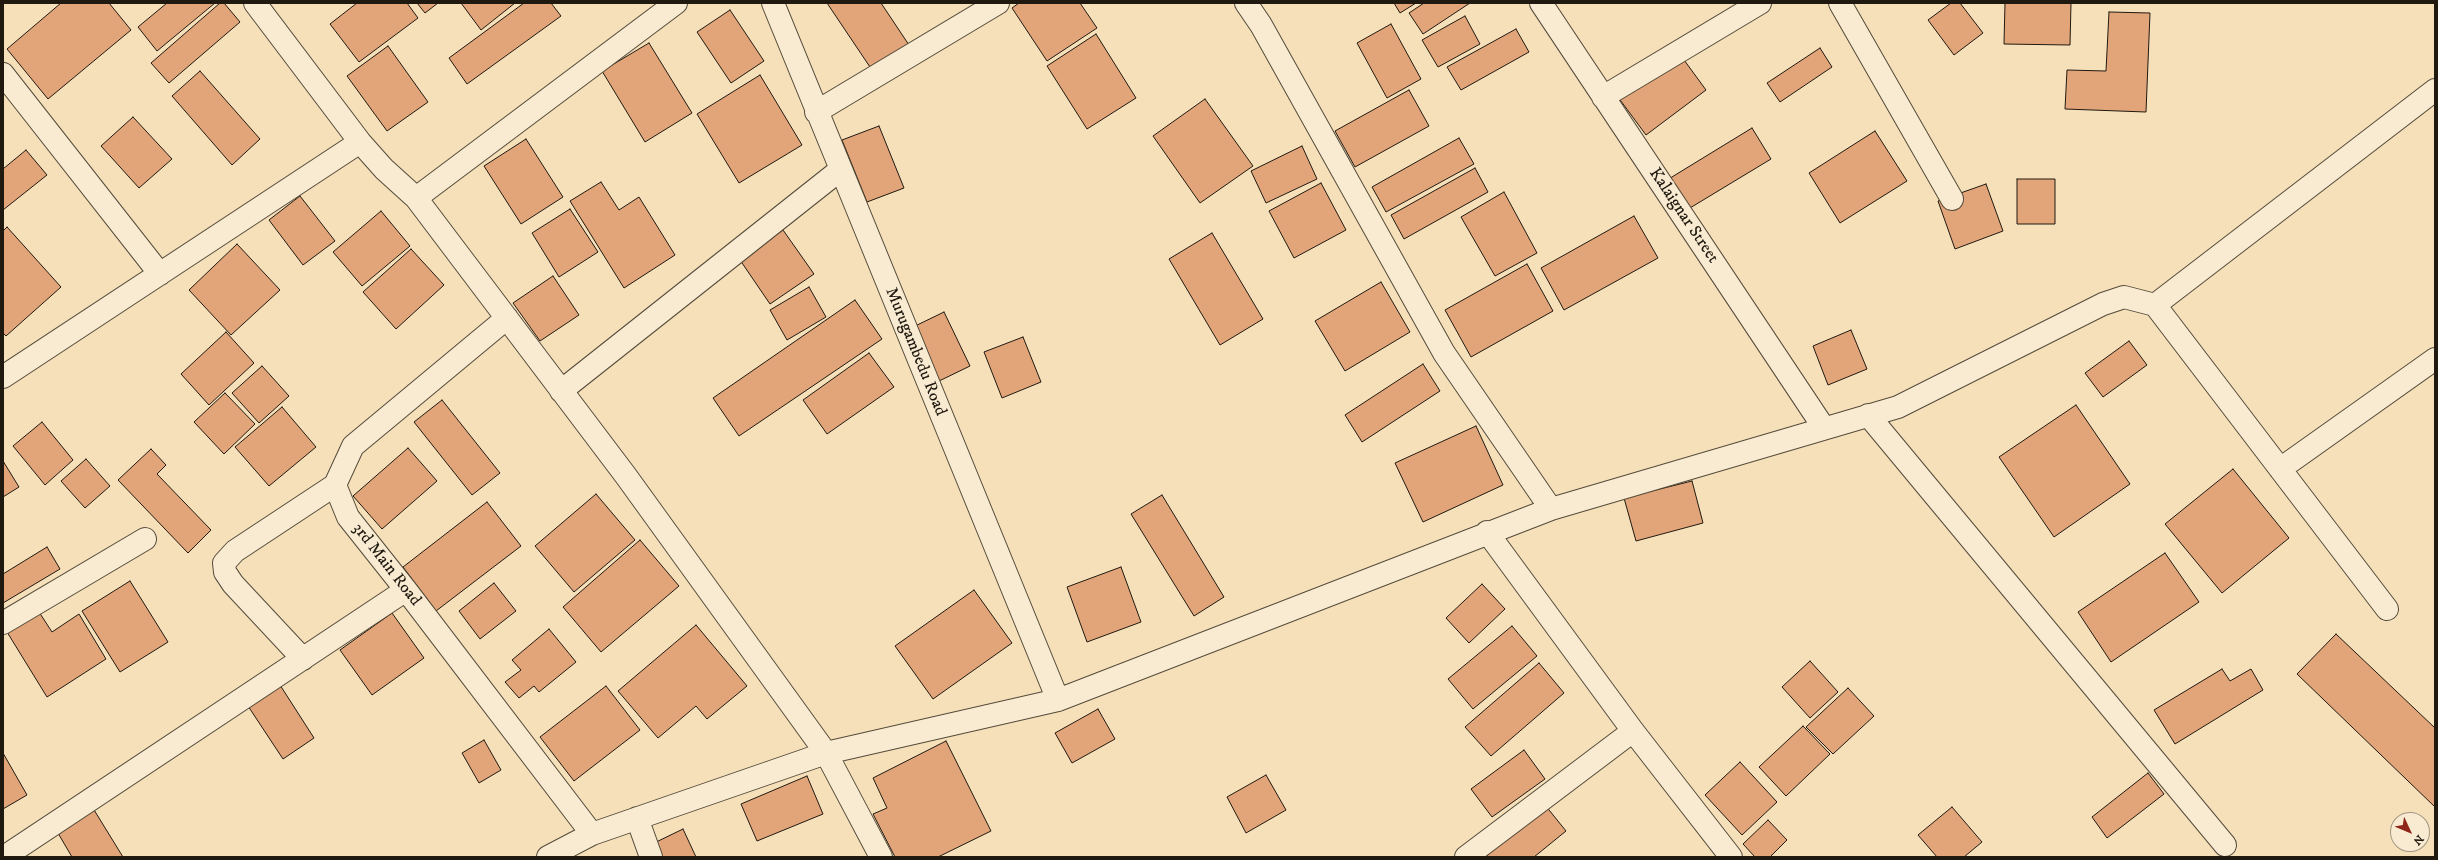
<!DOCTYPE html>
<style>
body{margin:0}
#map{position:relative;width:2438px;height:860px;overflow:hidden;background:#f5e0ba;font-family:"IM FELL DW Pica",serif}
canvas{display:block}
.frame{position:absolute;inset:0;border:4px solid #201910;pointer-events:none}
.north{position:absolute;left:2390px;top:812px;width:40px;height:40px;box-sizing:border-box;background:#f8ebd2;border:1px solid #a29784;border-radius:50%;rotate:134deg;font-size:11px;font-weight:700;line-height:16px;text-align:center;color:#201910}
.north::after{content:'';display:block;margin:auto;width:14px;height:18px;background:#8f2418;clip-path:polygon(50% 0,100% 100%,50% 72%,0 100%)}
</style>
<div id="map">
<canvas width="2438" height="860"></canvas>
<div class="frame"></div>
<div class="north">N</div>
</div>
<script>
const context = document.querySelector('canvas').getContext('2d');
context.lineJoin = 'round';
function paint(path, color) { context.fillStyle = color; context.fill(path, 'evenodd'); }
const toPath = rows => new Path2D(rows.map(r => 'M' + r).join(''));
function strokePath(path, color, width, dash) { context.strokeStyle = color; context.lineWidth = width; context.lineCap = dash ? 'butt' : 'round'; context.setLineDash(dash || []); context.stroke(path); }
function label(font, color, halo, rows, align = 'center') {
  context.font = font + ' "IM FELL DW Pica",serif'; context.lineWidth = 4; context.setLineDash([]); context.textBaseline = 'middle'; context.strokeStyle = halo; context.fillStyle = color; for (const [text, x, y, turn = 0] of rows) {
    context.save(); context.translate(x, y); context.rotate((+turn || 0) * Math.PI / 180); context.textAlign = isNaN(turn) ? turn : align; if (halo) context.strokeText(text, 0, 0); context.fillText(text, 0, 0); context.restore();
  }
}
const building = toPath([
 [61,3,109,3,131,30,48,99,7,49,61,3],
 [167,3,215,3,157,51,138,27,167,3],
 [220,3,224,3,240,22,169,83,151,63,220,3],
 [357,3,407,3,418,18,359,62,330,24,357,3],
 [417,3,438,3,425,13,417,3],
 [461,3,515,3,481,30,461,3],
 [524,3,551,3,561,16,467,84,449,58,524,3],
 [827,3,881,3,909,45,872,70,827,3],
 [1019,3,1080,3,1097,28,1047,61,1012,8,1019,3],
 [1394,3,1416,3,1400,13,1394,3],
 [1424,3,1470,3,1423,34,1409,13,1424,3],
 [1951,3,1960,3,1983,33,1954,55,1928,20,1951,3],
 [2005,3,2071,3,2070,45,2004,44,2005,3],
 [730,10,764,61,731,83,697,32,730,10],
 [2109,12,2150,13,2146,112,2065,109,2067,70,2106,71,2109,12],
 [1465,16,1480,44,1438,67,1422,40,1465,16],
 [1391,24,1421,79,1387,98,1357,43,1391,24],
 [1516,29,1529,52,1461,90,1447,67,1516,29],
 [1096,34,1136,98,1087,129,1047,66,1096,34],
 [649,43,692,113,645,142,602,71,649,43],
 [388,46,428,102,387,131,347,76,388,46],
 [1820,48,1832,67,1780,102,1767,83,1820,48],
 [1676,49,1706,90,1646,135,1615,93,1676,49],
 [200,71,260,139,232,165,172,96,200,71],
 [760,75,802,145,739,183,697,114,760,75],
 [1409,90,1429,126,1355,167,1335,131,1409,90],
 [1205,99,1253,166,1200,203,1153,136,1205,99],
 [133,117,172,159,139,188,101,146,133,117],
 [879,126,904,188,867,202,842,140,879,126],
 [1752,128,1771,159,1685,211,1667,180,1752,128],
 [1875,131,1907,181,1840,223,1809,173,1875,131],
 [1459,138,1474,164,1386,212,1372,187,1459,138],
 [526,139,563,197,521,224,484,166,526,139],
 [1302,146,1317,179,1266,203,1251,171,1302,146],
 [26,150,47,175,3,210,3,169,26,150],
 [1475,168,1488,192,1404,239,1391,215,1475,168],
 [2017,179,2055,179,2055,224,2017,224,2017,179],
 [601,182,619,210,639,197,675,255,624,288,570,201,601,182],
 [1321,183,1346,230,1294,258,1269,211,1321,183],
 [1986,184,2003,231,1955,249,1938,201,1986,184],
 [1504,192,1537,253,1495,276,1461,217,1504,192],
 [300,196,335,241,303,265,269,220,300,196],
 [570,209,598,252,559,277,532,233,570,209],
 [381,211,410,246,362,286,333,252,381,211],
 [1634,216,1658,258,1564,310,1541,268,1634,216],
 [7,227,61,287,6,336,3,333,3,231,7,227],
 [783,230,814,274,770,304,740,260,783,230],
 [1212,233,1263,319,1220,345,1169,259,1212,233],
 [237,244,280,290,231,335,189,290,237,244],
 [411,249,444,285,396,329,363,292,411,249],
 [1527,264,1553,311,1471,357,1445,310,1527,264],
 [553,276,579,315,540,341,513,303,553,276],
 [1381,282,1410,332,1345,371,1315,321,1381,282],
 [809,287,826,317,787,340,770,310,809,287],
 [855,300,882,339,739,436,713,398,855,300],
 [944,312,970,366,937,382,911,328,944,312],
 [1851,330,1867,369,1828,385,1813,346,1851,330],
 [226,332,254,363,209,405,181,374,226,332],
 [1023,337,1041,382,1002,398,984,352,1023,337],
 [2129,341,2147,365,2103,397,2085,373,2129,341],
 [869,353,894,387,827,434,803,400,869,353],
 [1423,364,1440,391,1362,442,1345,415,1423,364],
 [262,366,289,396,259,423,232,393,262,366],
 [225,393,255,424,224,454,194,422,225,393],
 [442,400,500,473,472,495,414,422,442,400],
 [2076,405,2130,484,2054,537,1999,457,2076,405],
 [282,407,316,447,269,486,235,447,282,407],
 [42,422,73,460,45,485,13,446,42,422],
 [1476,426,1503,485,1423,522,1395,463,1476,426],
 [408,448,437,481,382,529,353,496,408,448],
 [151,449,166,465,157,474,211,530,188,553,118,480,151,449],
 [86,459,110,486,85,508,61,481,86,459],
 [3,461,19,487,3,497,3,461],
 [2233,469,2289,538,2222,593,2165,524,2233,469],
 [1692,481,1703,523,1636,541,1624,498,1692,481],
 [596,494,635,540,574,592,535,546,596,494],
 [1162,495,1224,597,1194,616,1131,514,1162,495],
 [487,502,521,546,436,611,403,567,487,502],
 [640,540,679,586,601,652,563,607,640,540],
 [47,547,60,569,3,603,3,574,47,547],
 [2165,553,2199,602,2111,662,2078,612,2165,553],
 [1121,567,1141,622,1087,642,1067,587,1121,567],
 [130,581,168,642,120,672,82,611,130,581],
 [494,583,516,611,480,639,459,611,494,583],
 [1482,584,1505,609,1469,643,1446,618,1482,584],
 [974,590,1012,643,933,699,895,646,974,590],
 [39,612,52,632,79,614,106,659,47,697,7,632,39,612],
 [392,613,424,658,372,695,340,650,392,613],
 [696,625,747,686,707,719,696,706,658,738,618,691,696,625],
 [1512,626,1537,656,1473,709,1448,679,1512,626],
 [549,629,576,662,539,692,534,686,519,698,505,682,521,670,512,660,549,629],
 [2336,634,2435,728,2435,807,2297,674,2336,634],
 [1810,661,1838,692,1810,718,1782,687,1810,661],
 [1539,663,1564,693,1491,756,1465,727,1539,663],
 [2222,669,2230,681,2251,669,2263,690,2175,744,2154,710,2222,669],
 [280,685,314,738,283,759,248,706,280,685],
 [606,686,640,730,574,781,540,737,606,686],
 [1848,688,1874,716,1833,754,1806,727,1848,688],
 [1098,709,1115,739,1072,763,1055,733,1098,709],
 [1803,726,1830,754,1786,796,1759,767,1803,726],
 [484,740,501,770,479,783,462,753,484,740],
 [946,741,991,831,938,857,895,857,873,814,887,808,873,778,946,741],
 [1524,750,1545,779,1492,817,1471,789,1524,750],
 [3,753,27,795,3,809,3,753],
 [1740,762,1777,802,1742,835,1705,795,1740,762],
 [2148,773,2164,794,2107,838,2092,817,2148,773],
 [1266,775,1286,810,1246,833,1227,797,1266,775],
 [807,776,823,814,757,841,741,804,807,776],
 [91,805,123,857,72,857,55,828,91,805],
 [1545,805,1566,831,1534,857,1488,857,1486,854,1545,805],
 [1952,807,1982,842,1964,857,1937,857,1918,835,1952,807],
 [1768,820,1787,840,1770,857,1755,857,1743,844,1768,820],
 [683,829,696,857,654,857,648,846,683,829]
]);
const minor = toPath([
 [255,3,360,142,384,169,416,198,626,476,826,753,881,857],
 [773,3,1058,700],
 [1246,3,1261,25,1444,353,1551,509],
 [1541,3,1824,428],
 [1840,3,1952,199],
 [3,74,160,274],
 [1603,97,1760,3],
 [816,112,998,3],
 [416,198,676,3],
 [2155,305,2435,90],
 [507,318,353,446,335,485,348,517,406,590,592,834],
 [3,377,360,142],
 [561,391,840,170],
 [1868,415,2225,845],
 [2280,469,2435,359],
 [1487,532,1633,731,1731,857],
 [3,623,145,539],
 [303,659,233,584,225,572,224,563,235,551,335,485],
 [637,818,651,857],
 [4,857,406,590],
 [548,857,592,834,826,753,1058,700,1551,509,1898,407,2103,304,2124,297,2155,305,2387,609],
 [1466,857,1633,731]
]);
const streetNames = [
 ["Kalaignar Street",1683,216,56],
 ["Murugambedu Road",915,352,68],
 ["3rd Main Road",386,565,52]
];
paint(building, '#e2a579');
strokePath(building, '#201910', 1);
strokePath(minor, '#554b3a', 24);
strokePath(minor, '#f8ebd2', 22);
label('17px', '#201910', '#f8ebd2', streetNames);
</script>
